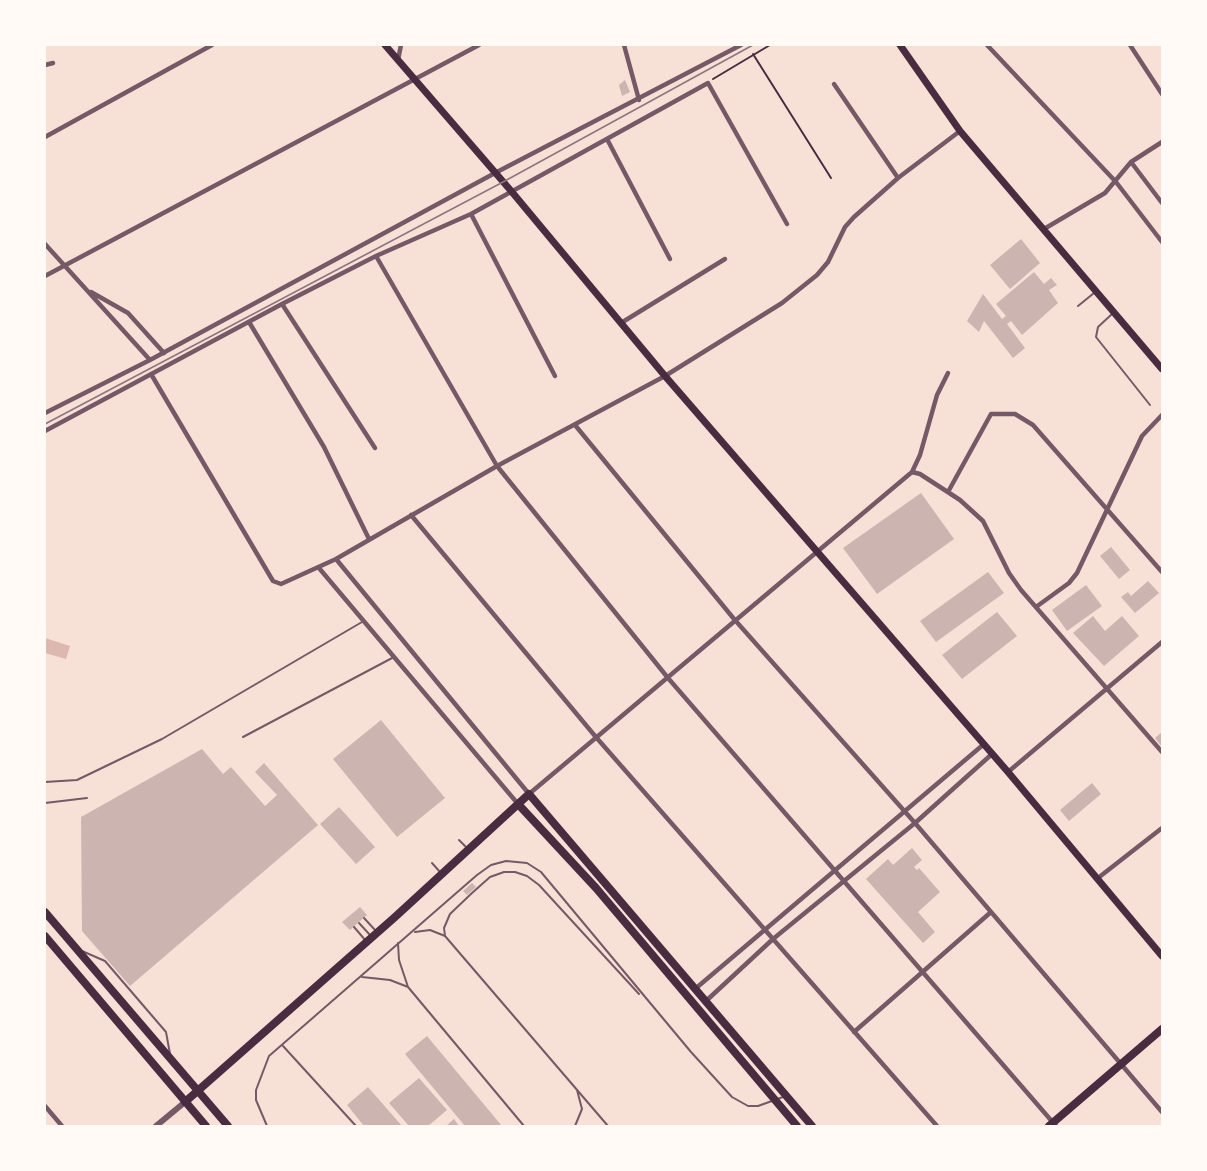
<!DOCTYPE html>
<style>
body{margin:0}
#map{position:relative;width:1207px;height:1171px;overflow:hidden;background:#f7e1d7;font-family:Arial,sans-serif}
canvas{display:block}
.frame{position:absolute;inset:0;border:46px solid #fffaf5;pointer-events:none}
</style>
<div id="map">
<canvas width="1207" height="1171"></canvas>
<div class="frame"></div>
</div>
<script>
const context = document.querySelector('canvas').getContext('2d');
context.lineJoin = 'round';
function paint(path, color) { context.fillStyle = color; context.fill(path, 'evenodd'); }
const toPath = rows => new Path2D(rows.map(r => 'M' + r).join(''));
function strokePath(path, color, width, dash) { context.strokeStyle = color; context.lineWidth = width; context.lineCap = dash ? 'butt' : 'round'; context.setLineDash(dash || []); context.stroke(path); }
const water = toPath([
 [45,638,70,646,66,659,45,653]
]);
const building = toPath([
 [625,80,630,92,622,96,619,85],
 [1021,239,1040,263,1010,289,990,265],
 [1034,272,1044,284,1051,278,1057,285,1049,290,1058,303,1022,335,1011,321,1007,324,1025,348,1013,358,984,321,979,332,967,321,983,294,1002,319,1006,316,996,304],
 [921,493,954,539,877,594,843,548],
 [1111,547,1130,570,1119,579,1100,556],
 [988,572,1004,593,936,642,920,621],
 [1148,581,1159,593,1135,613,1121,597,1128,592,1131,596],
 [1086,585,1102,606,1067,631,1052,610],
 [997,612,1017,636,962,679,942,655],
 [1093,616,1105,631,1122,616,1139,636,1104,666,1073,633],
 [381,720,445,798,397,837,333,759],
 [1162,732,1162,747,1155,738],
 [202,749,223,774,231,767,265,806,277,795,255,772,264,763,318,825,130,986,82,931,81,817],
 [1092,783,1101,794,1069,821,1060,810],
 [339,807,375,847,356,864,320,824],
 [912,848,922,860,914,867,917,870,919,868,940,892,918,912,935,932,923,943,866,879,888,859,893,865],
 [472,883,476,887,467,895,463,891],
 [360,907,367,915,350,930,342,922],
 [427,1036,502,1126,465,1126,405,1054],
 [419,1078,447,1110,428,1126,409,1126,389,1103],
 [368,1087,402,1126,364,1126,347,1105],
 [454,1119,459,1126,446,1126]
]);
const path = toPath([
 [753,54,831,178],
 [713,79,770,45]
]);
const service = toPath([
 [1078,306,1094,293],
 [1112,314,1098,327,1096,337,1150,405],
 [243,737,394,657],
 [45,782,77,780,162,739,362,622],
 [45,803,87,798],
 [459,840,466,847],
 [432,863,440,872],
 [364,918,375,930],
 [359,923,370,935],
 [354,927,366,941],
 [415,932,430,930,445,936,608,1126],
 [445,936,444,928,450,914,472,893,490,877,504,872,515,872,527,876,539,885,639,994],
 [398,943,399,960,408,987,524,1126],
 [82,951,105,961,166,1032,170,1054],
 [362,977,390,980,408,987],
 [283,1046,356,1126],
 [267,1126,256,1100,256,1090,269,1056,477,875,491,865,506,861,527,863,541,872,691,1052,732,1097,748,1106,758,1106,783,1097],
 [575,1126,582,1109,577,1090]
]);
const minor = toPath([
 [624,45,639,100],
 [987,45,1116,182,1162,242],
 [1130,45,1162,94],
 [398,60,401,45],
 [45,65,53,63],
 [834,84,898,178],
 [45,137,212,45],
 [607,139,670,259],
 [1131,162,1162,203],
 [471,214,555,376],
 [1044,229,1105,193,1131,162,1162,142],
 [45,244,150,360],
 [376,256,497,466,668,678,1056,1126],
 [45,276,479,45],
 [91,292,128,313,164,353],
 [282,304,375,448],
 [249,322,324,447,369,539],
 [621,323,725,259],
 [151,374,273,581,281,584,336,559,497,466,665,376,782,303,817,275,828,262,845,227,854,217,898,178,960,131],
 [45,413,150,360,495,173,741,45],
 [575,425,734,619,915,823,1162,1112],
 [45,431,282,304,376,256,471,214,708,83,787,224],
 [912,472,920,474,960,500,983,521,1009,573,1021,590,1162,752],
 [948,492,991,414,1015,414,1033,425,1162,572],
 [411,515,595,736,937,1126],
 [336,559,529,794,912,472,920,455,937,395,948,373],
 [319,568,518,804],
 [1036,607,1069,583,1077,573,1142,436,1162,415],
 [1008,772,1162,642],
 [1098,878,1162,828],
 [695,989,984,744],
 [706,1001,773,939,915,823,992,754],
 [854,1032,991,912],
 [45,1106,62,1126]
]);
const tertiary = toPath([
 [156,1126,185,1102]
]);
const secondary = toPath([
 [385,45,512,192,665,376,1008,772,1162,956],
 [900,45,960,131,1162,369]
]);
const primary = toPath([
 [518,804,596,888,797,1126],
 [45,912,228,1126],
 [45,936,206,1126],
 [185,1102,395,917,529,794,812,1126],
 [1049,1126,1162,1029]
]);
const tram = toPath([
 [45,424,503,182,753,45]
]);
paint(water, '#dcb8b0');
paint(building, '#ccb4b1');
strokePath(path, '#4a2c40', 2);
strokePath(service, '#755966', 2);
strokePath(minor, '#755966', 4.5);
strokePath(tertiary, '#755966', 6);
strokePath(secondary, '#4a2c40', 7);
strokePath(primary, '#4a2c40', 8);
strokePath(tram, '#8f747c', 1.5);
</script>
